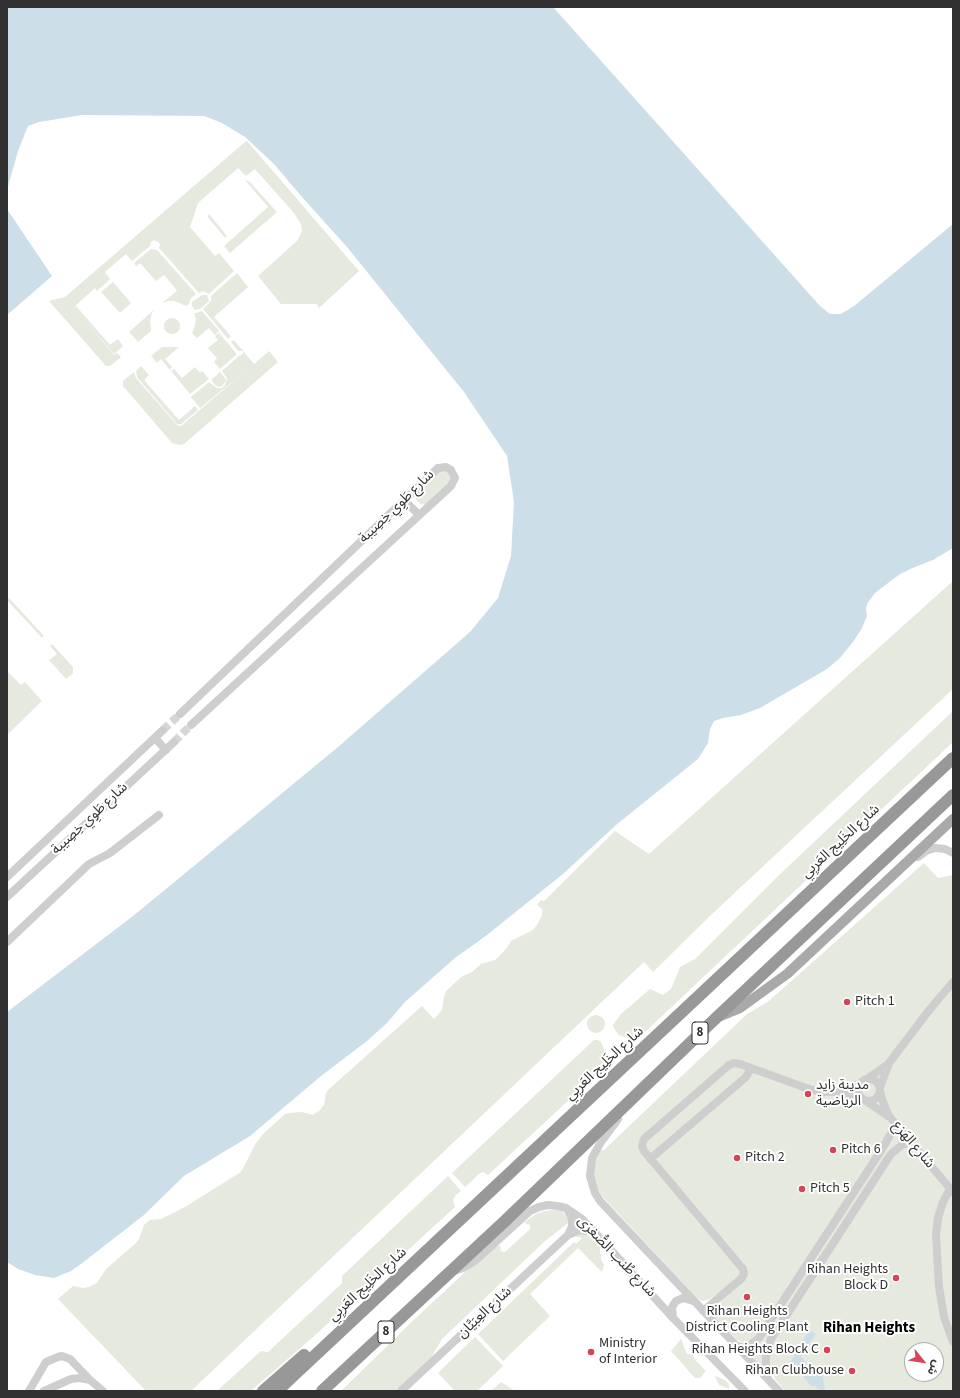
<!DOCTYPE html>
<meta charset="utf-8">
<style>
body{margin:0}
#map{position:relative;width:960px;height:1398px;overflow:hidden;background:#fff;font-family:"Source Sans 3","Noto Sans Arabic",sans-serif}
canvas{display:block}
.frame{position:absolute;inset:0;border:8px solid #313131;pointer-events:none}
.north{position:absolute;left:904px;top:1342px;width:40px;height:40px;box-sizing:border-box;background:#fff;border:1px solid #adadad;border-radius:50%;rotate:120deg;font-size:11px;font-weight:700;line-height:16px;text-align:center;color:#313131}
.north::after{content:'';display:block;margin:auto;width:14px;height:18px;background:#d64556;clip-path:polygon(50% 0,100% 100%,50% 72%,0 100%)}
</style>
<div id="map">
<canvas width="960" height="1398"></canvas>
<div class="frame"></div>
<div class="north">ش</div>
</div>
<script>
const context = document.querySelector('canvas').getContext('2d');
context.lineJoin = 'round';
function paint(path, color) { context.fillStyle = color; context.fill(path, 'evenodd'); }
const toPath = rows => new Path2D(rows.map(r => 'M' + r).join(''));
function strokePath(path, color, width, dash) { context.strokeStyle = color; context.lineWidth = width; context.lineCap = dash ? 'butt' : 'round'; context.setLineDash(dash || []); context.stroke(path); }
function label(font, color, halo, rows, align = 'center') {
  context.font = font + ' "Source Sans 3","Noto Sans Arabic",sans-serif'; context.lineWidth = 4; context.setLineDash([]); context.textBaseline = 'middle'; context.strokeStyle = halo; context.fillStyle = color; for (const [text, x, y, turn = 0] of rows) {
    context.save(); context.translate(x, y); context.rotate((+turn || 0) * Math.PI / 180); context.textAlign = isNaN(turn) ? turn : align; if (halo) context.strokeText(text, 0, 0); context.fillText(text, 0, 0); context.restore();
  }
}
const green = toPath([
 [247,141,359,271,319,308,317,304,281,304,258,276,297,241,302,231,301,224,294,213,255,169,246,176,238,168,198,203,190,227,215,256,219,253,234,271,209,294,203,291,199,293,159,248,160,244,158,242,154,240,151,242,150,246,132,261,126,254,105,272,110,279,97,291,95,288,74,307,114,355,117,353,121,357,110,366,106,366,49,301,65,297,245,142],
 [245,180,250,182,277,212,230,253,224,246,268,207],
 [209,214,227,236,225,238,207,216],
 [151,249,157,250,196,294,190,299,189,304,186,306,175,301,168,301,162,303,177,291,175,288,164,275,156,281,140,263,136,266,134,263],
 [237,273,248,287,214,317,231,336,228,339,203,309,211,301,211,296],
 [113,282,131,303,120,313,101,292],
 [202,295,207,295,209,301,200,309,195,310,192,306,192,302],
 [76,306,110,345,118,339,123,346,114,354,74,307],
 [155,309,152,313,150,321,151,331,138,342,129,332],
 [202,311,219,331,215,335,209,328,197,338,192,333,195,325,196,319,194,313,196,313],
 '164 326a8 8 0 1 1 16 0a8 8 0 1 1-16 0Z',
 [219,333,236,353,236,355,220,369,214,362,217,358,208,348,218,340,215,336],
 [234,340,254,364,269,351,278,362,184,444,180,445,172,443,123,386,123,381,134,372,136,378,177,425,181,426,243,373,200,408,191,397,209,382,217,388,222,388,225,385,227,378,222,371,239,356,243,354,243,351,238,351,231,342],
 [162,347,179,347,165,359,172,367,170,370,161,359,157,363,151,356],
 [141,366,149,375,144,380,179,420,195,406,198,410,181,424,177,424,137,377,136,371],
 [195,367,200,373,202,371,209,379,190,394,171,371,174,369,182,378],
 [220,372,225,378,226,381,222,386,219,387,215,385,211,380],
 [440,470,449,471,452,480,426,505,420,504,416,499,415,493],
 [953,581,953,689,712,914,653,972,644,962,191,1391,146,1391,58,1299,73,1286,83,1288,89,1287,97,1283,106,1269,135,1244,139,1239,144,1225,150,1220,161,1219,185,1207,241,1172,256,1143,264,1133,285,1114,289,1113,302,1112,313,1115,320,1110,324,1105,326,1093,328,1090,422,1006,434,1019,442,1010,444,997,446,991,461,977,472,972,481,964,495,960,506,949,511,941,533,930,537,925,542,915,542,909,537,905,541,900,544,901,615,831,649,854],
 [9,598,44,636,42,638,7,600],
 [52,644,73,667,73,673,66,679,49,660,57,654,50,646],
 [7,671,21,685,25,682,42,701,7,735],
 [953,711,953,742,645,1032,634,1037,624,1037,619,1035,615,1030,613,1025,621,1014,650,989,663,995,671,989,680,967,695,959,778,876],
 [924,863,938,878,953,875,953,1391,785,1391,775,1379,771,1371,769,1360,764,1369,746,1350,753,1348,751,1342,745,1343,737,1340,715,1317,714,1312,715,1308,722,1301,717,1294,708,1300,702,1301,697,1298,601,1195,594,1181,593,1166,598,1151,604,1150,747,1014,769,1001],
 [912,1350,936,1350,936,1374,912,1374],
 '587 1024a9 9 0 1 1 18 0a9 9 0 1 1-18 0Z',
 [594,1040,598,1040,601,1042,605,1052,604,1064,598,1073,488,1175,483,1172,480,1173,465,1187,452,1173],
 [448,1176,461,1191,455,1196,453,1200,455,1207,313,1337,251,1391,217,1391,261,1351,268,1352,339,1286,342,1283,342,1276],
 [554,1210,561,1211,565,1214,568,1218,568,1223,545,1241,442,1339,431,1358,396,1391,341,1391,420,1314,489,1250,500,1245,501,1251,505,1252,530,1229,530,1225,524,1223,529,1219,536,1214,545,1211],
 [578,1234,586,1234,600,1247,601,1260,604,1265,602,1272,578,1248,530,1294,550,1316,503,1361,478,1334,574,1242,576,1244,582,1238,574,1236],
 [475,1337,503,1366,477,1391,455,1391,438,1373],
 [681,1339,687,1354,693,1355,696,1361,706,1371,700,1378,695,1378,671,1351],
 [715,1376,725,1380,729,1384,729,1389,719,1385],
 [501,1382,512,1389,515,1391,491,1391]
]);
const water = toPath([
 [7,7,553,7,820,306,830,314,841,314,854,306,953,224,953,548,933,560,915,567,900,574,875,593,867,604,866,609,867,616,862,628,853,642,840,658,827,669,760,708,741,715,723,718,714,721,710,729,708,743,698,759,616,825,563,874,487,935,455,958,405,1002,387,1023,367,1041,321,1076,250,1136,184,1176,144,1215,81,1264,71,1271,54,1278,35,1275,18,1269,7,1262,7,1012,133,916,189,870,338,747,470,632,498,598,511,556,514,502,507,456,464,392,347,247,302,197,274,164,245,137,222,123,204,116,82,115,39,122,28,126,18,151,7,190],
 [7,209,52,276,7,315],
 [809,1330,816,1334,801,1356,814,1375,822,1375,825,1388,823,1391,819,1391,815,1386,811,1386,791,1361]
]);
const minorTunnel = toPath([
 [163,730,180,714],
 [174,742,191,725]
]);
const minor = toPath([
 [404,500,419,515],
 [180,714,438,468,446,467,451,470,455,478,451,486,191,725],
 [155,738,166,750],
 [918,857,926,851,935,848,945,849,953,853],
 [7,877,163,730],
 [7,897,174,742],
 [7,942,89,864,110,853,159,815],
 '858 1090a11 11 0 1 1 22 0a11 11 0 1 1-22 0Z',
 [867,1079,887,1065],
 [880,1087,889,1063,930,1009,953,982],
 [837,1092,861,1083],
 [880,1092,883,1102,889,1116,953,1192],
 [866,1101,888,1116],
 [618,1119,601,1142,592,1158,590,1176,595,1193,600,1201,779,1391],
 [650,1159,746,1077,751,1068],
 [950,1189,943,1202,938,1218,936,1235,939,1287,944,1317,953,1342],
 [567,1209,571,1216,572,1221,572,1226,568,1235],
 [454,1271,463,1268,476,1260,530,1211,539,1207,548,1205,557,1206,566,1208,581,1218,589,1226,673,1318,745,1391],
 [703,1311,742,1278,744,1274,743,1269,644,1151,642,1146,644,1139,729,1065,734,1063,740,1064,809,1089,822,1092,837,1092,862,1099],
 [673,1318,672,1307,676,1301,683,1298,693,1301],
 [735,1345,742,1347,749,1346,759,1338,882,1149,896,1125],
 [768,1379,766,1367,766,1355,771,1339,891,1154,902,1145,911,1142],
 [29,1391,46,1362,58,1357,62,1356,70,1359,90,1380],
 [44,1391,71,1379,80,1378,90,1380,103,1391],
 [401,1391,568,1235,579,1230,594,1232]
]);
const major = toPath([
 [718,1017,740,1008,787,974,953,819]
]);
const highway = toPath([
 [263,1391,304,1355],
 [277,1391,953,758],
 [322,1391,505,1221,716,1018,953,795]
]);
const markers = [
 [847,1002,4,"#d64556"],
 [808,1094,4,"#d64556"],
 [833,1150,4,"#d64556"],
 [737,1158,4,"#d64556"],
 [802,1189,4,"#d64556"],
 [896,1278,4,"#d64556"],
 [747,1297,4,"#d64556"],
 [827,1350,4,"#d64556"],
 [591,1352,4,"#d64556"],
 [852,1371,4,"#d64556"]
];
const shields = [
 [700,1033,16],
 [386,1332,16]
];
const shieldNames = [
 ["8",700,1033],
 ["8",386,1332]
];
const streetNames = [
 ["شارع طَوِي خِصِيبة",397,507,-44],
 ["شارع طَوِي خِصِيبة",90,819,-43],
 ["شارع الخَلِيج العَربِي",841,842,-43],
 ["شارع الخَلِيج العَربِي",605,1064,-43],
 ["شارع الهَزع",913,1145,50],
 ["شارع طُنب الصُّغرَى",616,1257,46],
 ["شارع الخَلِيج العَربِي",368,1285,-43],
 ["شارع العِبَيَّان",485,1313,-43]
];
const poiNames = [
 ["Pitch 1",855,1002],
 ["مدينة زايد",816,1086],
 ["الرياضية",816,1102],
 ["Pitch 6",841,1150],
 ["Pitch 2",745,1158],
 ["Pitch 5",810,1189],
 ["Rihan Heights",888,1270,"right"],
 ["Block D",888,1286,"right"],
 ["Rihan Heights",747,1312,"center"],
 ["District Cooling Plant",747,1328,"center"],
 ["Ministry",599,1344],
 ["of Interior",599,1360],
 ["Rihan Heights Block C",819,1350,"right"],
 ["Rihan Clubhouse",844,1371,"right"]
];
const neighbourhoodNames = [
 ["Rihan Heights",869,1329]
];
paint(green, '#e5e9de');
paint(water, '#ccdfe8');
strokePath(minorTunnel, '#d6d6d6', 8, [8, 4]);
strokePath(minor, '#cecece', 8);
strokePath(major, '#a9a9a9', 10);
strokePath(highway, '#989898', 12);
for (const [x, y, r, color] of markers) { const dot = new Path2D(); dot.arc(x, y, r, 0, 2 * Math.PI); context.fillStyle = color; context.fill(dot); strokePath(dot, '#fff', 1.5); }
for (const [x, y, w] of shields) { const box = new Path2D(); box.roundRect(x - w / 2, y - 11, w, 22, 3); context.fillStyle = '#fff'; context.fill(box); strokePath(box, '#313131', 1); }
label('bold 13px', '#313131', null, shieldNames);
label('14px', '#313131', '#fff', streetNames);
label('14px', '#313131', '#fff', poiNames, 'left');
label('bold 15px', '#000', '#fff', neighbourhoodNames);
</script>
